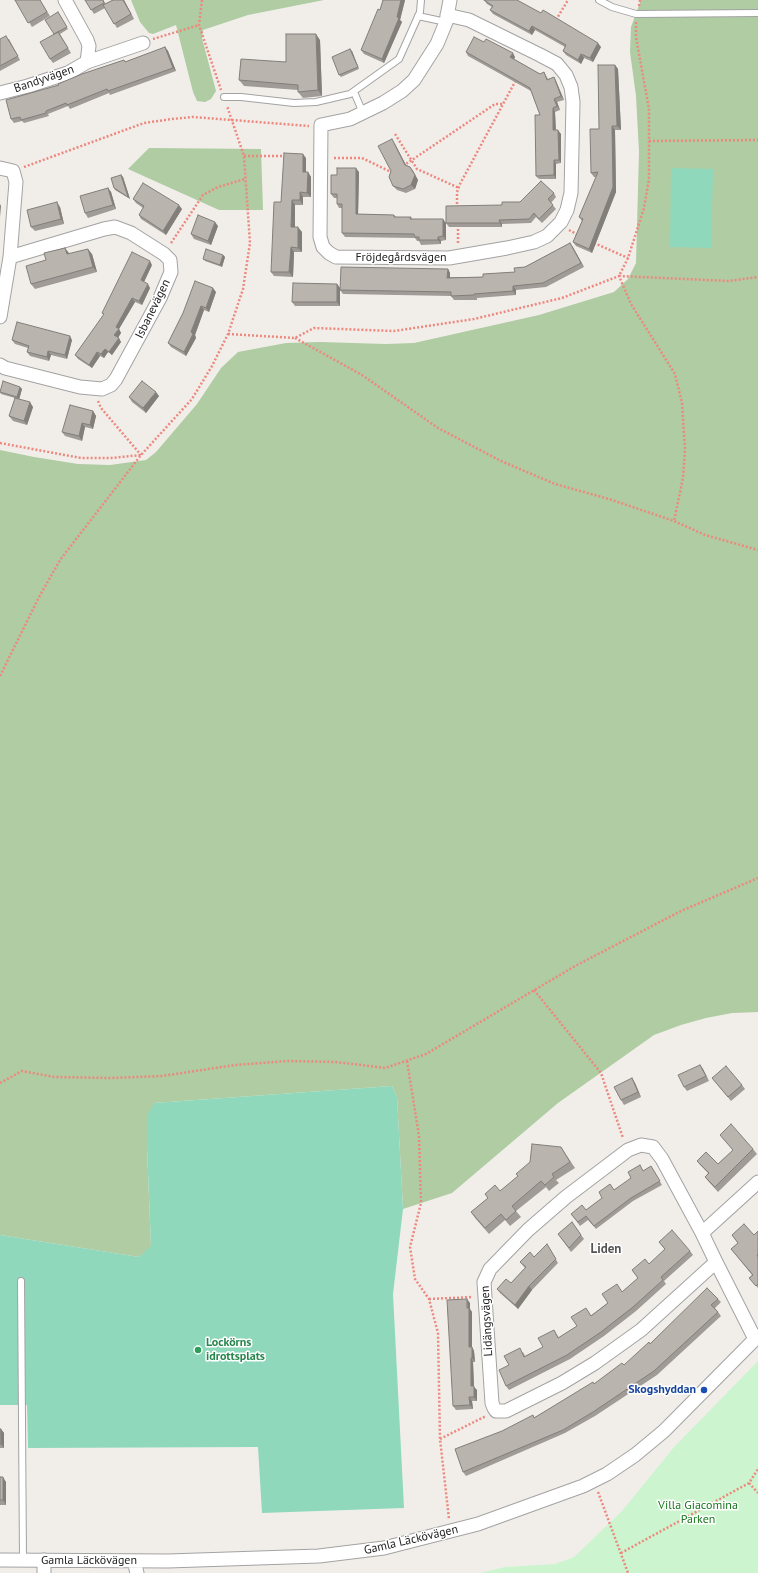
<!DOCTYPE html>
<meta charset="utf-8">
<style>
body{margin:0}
canvas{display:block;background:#f1eeea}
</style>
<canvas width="758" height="1573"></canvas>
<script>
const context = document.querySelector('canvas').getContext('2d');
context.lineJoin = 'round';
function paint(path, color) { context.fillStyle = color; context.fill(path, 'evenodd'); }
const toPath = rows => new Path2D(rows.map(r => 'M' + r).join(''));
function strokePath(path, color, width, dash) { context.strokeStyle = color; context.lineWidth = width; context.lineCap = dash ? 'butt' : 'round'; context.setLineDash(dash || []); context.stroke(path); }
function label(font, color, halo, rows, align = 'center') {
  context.font = font + ' "PT Sans",sans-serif'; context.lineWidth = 3; context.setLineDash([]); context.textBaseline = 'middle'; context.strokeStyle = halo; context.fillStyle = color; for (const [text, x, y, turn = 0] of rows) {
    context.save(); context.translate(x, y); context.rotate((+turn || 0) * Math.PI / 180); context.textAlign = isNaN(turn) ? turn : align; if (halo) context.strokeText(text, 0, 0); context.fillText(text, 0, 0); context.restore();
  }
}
const forest = toPath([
 [131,0,324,0,248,15,203,30,202,38,216,91,211,99,205,102,197,101,193,92,176,25,153,34,149,33,140,22],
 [641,0,758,0,758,1012,732,1013,706,1018,681,1025,654,1035,558,1103,452,1193,403,1209,397,1097,392,1086,154,1103,147,1148,151,1247,139,1257,0,1235,0,450,34,457,78,464,110,465,146,460,156,452,197,404,221,368,238,352,286,343,320,342,386,344,414,343,539,315,614,292,628,279,636,263,639,152,636,96,630,52,631,27],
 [149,148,261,149,263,210,219,210,128,169]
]);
const park = toPath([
 [758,1361,758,1573,480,1573,505,1567,555,1564,574,1557,622,1511,674,1447]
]);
const pitch = toPath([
 [671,168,713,169,711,248,670,247],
 [392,1086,397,1097,403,1209,393,1294,404,1508,262,1513,258,1447,28,1448,27,1405,0,1405,0,1235,139,1257,151,1246,147,1148,148,1114,154,1103]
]);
const path = toPath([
 [202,0,199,25,221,90],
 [639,6,640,0],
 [556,20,568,0],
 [636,22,636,37,649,109,649,179,644,208,628,258,619,276,729,281,758,277],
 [153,39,199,25],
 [395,134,417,169,459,188],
 [649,141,758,140],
 [244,156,287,156],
 [334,158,362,158,391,172,393,171],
 [403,166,495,104,503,104],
 [24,167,144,123,172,119,193,117,309,126],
 [457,208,457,192,460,184,516,80],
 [458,225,458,244],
 [569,230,578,235],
 [171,243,203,195,218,187,245,179],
 [594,243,628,258],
 [228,334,295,338,314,328,394,331,474,319,562,298,619,276,631,304,675,374,682,403,685,450,683,478,674,521],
 [295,338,362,375,438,428,501,461,555,484,609,499,674,521,705,535,758,550],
 [98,401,101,408,141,455],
 [0,443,81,458,111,458,141,455],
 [0,676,38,599,60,560,141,455,192,399,212,366,228,334,243,289,250,243,244,156,227,106],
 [534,990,601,1073,623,1138],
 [407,1061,419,1136,421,1203,410,1247,415,1279,429,1299,438,1333,440,1439,449,1519],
 [0,1083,22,1071,54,1077,111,1078,162,1076,235,1065,287,1061,336,1062,385,1068,426,1054,575,966,681,911,758,878],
 [429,1299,473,1297],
 [440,1439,486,1416],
 [749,1483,758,1493],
 [598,1492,628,1573],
 [621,1553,749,1483,758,1469]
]);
const lane = toPath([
 [599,0,612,7,636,14,758,13],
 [418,16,446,22],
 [354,92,363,113],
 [224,97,241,97,294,103,316,102,350,94,399,59,420,12,421,0],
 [21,1281,23,1560]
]);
const street = toPath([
 [447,15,469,20,540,55,557,64,566,75,571,87,573,102,571,193,567,210,561,222,547,236,534,242,507,248,449,258,336,257,329,253,323,247,320,237,321,125,350,119,383,103,402,91,414,80,437,44,446,22,450,0],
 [87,62,143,43],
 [0,93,28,86,68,73,87,62,89,46,87,40,65,0],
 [0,168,13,171,16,182,10,257,0,317],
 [0,365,5,368,80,387,102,389,111,385,116,379,160,298,171,272,170,260,164,254,131,233,115,227,104,229,10,257],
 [702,1233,758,1182],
 [716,1262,641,1330,595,1363,562,1383,506,1411,496,1411,494,1408,492,1403,484,1282,490,1269,528,1230,566,1197,628,1150,641,1145,653,1147,662,1159,702,1233,716,1262,755,1339],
 [0,1560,168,1561,319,1556,384,1548,478,1524,583,1486,607,1474,635,1455,664,1431,758,1336],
 [134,1561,137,1573],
 [44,1573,44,1560]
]);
const wall = toPath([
 [15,0,40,0,50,16,32,27],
 [85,0,103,0,106,4,113,0,124,0,134,19,117,28,105,8,94,14],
 [383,0,405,0,400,20,402,22,384,63,364,54,361,50,380,10],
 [484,0,601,47,593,62,584,58,581,64,566,55,563,51,565,47,535,30,532,35,493,14,490,10,492,7,487,4],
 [58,12,68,29,60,34,71,53,53,63,50,59],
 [0,39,9,39,20,60,0,71],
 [320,40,322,96,303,98,298,92,298,90,244,86,239,80,286,62],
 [484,42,515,57,514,59,540,74,544,72,548,79,554,77,556,81,564,100,557,102,560,110,555,112,556,130,561,134,561,163,556,164,556,179,539,179,536,176,540,115,531,91,468,56,466,52],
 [165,47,168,51,176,71,110,95,109,93,70,109,68,106,48,114,49,116,24,123,22,121,14,123,11,119,59,85,124,60,125,62],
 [352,51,359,69,341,77,339,75],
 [615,65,618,69,621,130,615,130,616,192,592,253,576,246,573,242,582,221,579,217,596,177,594,177,591,173,599,129],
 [395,144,406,165,410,167,413,171,418,180,415,189,406,193,397,190,393,186,391,171],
 [306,158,306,172,308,172,311,177,311,197,303,197,303,205,295,205,295,227,302,232,302,252,294,252,293,277,274,276,271,272,281,202],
 [359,172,358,214,394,215,396,217,411,217,412,219,446,223,446,240,441,241,441,244,421,245,419,241,417,241,415,238,345,237,342,233,342,208,339,208,337,204,337,198,334,198,331,194,337,175],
 [121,175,123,177,130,199,115,190,114,188],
 [108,188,111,192,116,209,88,218,85,213],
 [554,193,556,197,551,203,556,209,542,223,536,217,531,223,502,224,502,227,449,227,446,223,502,205,520,202],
 [133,199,182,209,166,235,141,219,139,215,143,208,136,203],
 [60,207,64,224,35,231,31,227],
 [218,226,211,245,194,239,191,234],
 [570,243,584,267,546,287,516,290,516,295,477,298,477,300,454,300,451,296,343,294,340,290,448,269,450,273,450,277,483,277,515,272],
 [65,248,69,254,92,254,97,272,35,289,31,284,46,260],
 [223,255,225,257,222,267,205,261,203,259],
 [152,265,144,282,150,288,142,305,135,302,119,329,121,333,118,338,121,342,112,355,108,352,104,358,100,356,92,368,78,359,75,355,104,315,102,313],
 [337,284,340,288,340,306,295,306,292,302],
 [216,292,209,312,204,310,195,335,196,338,186,356,171,347,168,343,183,313],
 [12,340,72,340,67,359,51,355,49,361,30,356,27,352,28,348,15,344],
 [20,387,22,389,19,399,33,407,27,425,13,421,9,416,15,398,1,394,0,392],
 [159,396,146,413,132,402,129,397],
 [93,411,96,416,93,429,85,427,82,441,65,436,62,432],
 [700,1065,703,1069,709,1081,687,1091,684,1087],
 [632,1078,635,1083,641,1097,624,1105,621,1100],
 [712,1078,742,1085,745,1089,731,1101],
 [720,1135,753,1149,757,1154,718,1192,708,1181,705,1177,708,1173,700,1165,697,1161,718,1164,733,1150],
 [561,1147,575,1168,556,1180,559,1183,549,1191,546,1187,516,1211,521,1217,510,1226,505,1220,489,1234,475,1218,471,1212,488,1198,485,1194,500,1191],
 [651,1166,662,1185,633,1201,596,1229,588,1220,580,1226,571,1214,586,1210,614,1190],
 [572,1222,584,1239,571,1252,558,1234],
 [758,1231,758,1288,749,1278,752,1275,731,1249,738,1243,732,1235,754,1235],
 [659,1242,690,1251,693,1255,664,1281,666,1284,636,1311,604,1336,570,1359,509,1390,506,1386,509,1365,523,1352,525,1356,543,1347,554,1330,559,1338,577,1326,622,1292,638,1278,632,1270,649,1264,665,1250],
 [547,1244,558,1263,532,1290,518,1309,500,1293,497,1289,511,1283,525,1268,520,1262,534,1257],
 [718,1299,721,1302,715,1308,721,1316,657,1375,595,1416,565,1433,466,1476,463,1472,502,1431,535,1417,594,1384,624,1365,650,1344],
 [470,1303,470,1309,472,1312,472,1347,474,1351,475,1362,473,1362,474,1387,477,1390,477,1401,472,1401,473,1409,456,1410,453,1406],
 [0,1429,4,1433,4,1448,0,1448],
 [0,1477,6,1482,6,1505,0,1505]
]);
const shadedWall = toPath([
 [123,0,124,0,134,19,131,14],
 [401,0,405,0,400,20,402,22,384,63,382,59,397,17],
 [532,26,535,30,532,35,529,31],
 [316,34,320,40,322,96,318,90],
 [598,43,601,47,593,62,590,58],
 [165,47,168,51,176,71,173,68],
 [350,49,352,51,359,69,358,67],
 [513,53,515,57,513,61,510,57],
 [581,54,584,58,581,64,578,60],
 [615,65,618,69,621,130,617,126],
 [554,77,556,81,564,100,561,96],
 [554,99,557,102,560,110,557,106],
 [553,108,555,112,556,134,553,130],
 [612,126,615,130,616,192,592,253,589,249],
 [558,130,561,134,561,163,559,160],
 [392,139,395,144,408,169,405,165],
 [303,154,306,158,306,177,303,172],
 [554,160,556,164,556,179,554,175],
 [410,167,413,171,418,180,415,189,411,185],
 [356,168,359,172,358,218,356,214],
 [308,172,311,177,311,197,307,193],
 [121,175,123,177,130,199,128,197],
 [108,188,111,192,116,209,113,205],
 [300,192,303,197,303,205,300,200],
 [292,200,295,205,295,231,291,227],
 [57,202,60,207,64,224,61,219],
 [0,204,1,206,0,217],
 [179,205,182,209,166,235,163,231],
 [443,219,446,223,446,240,443,236],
 [499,220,502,224,502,227,500,223],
 [215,222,218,226,211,245,208,241],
 [298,227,302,232,302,252,298,248],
 [438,237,441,241,441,244,438,240],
 [570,243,573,247,584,267,581,263],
 [291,247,294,252,293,277,289,272],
 [65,248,69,253,71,260,67,254],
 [88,249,92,254,97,272,93,267],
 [223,255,225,257,222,267,220,265],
 [150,261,152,265,143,284,141,280],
 [448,269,450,273,450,282,447,278],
 [148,284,150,288,142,305,139,301],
 [337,284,340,288,340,306,337,302],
 [513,286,516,290,516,295,513,291],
 [213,288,216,292,209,312,206,308],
 [132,298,135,302,119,329,121,333,117,339,114,335,116,327],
 [201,306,204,310,195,335,196,338,186,356,184,352],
 [70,336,72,340,67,359,65,355],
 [119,338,121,342,112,355,109,352],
 [105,349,108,352,104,358,101,354],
 [48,351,51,355,49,361,47,357],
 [97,352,100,356,92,368,89,365],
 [20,387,22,389,19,400,17,397],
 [156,392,159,396,146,413,143,408],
 [30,402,33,407,27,425,24,421],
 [93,411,96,416,93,429,90,425],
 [82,423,85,427,82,441,79,436],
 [700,1065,703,1069,709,1081,706,1076],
 [632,1078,635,1083,641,1097,638,1092],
 [529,1286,532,1290,518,1309,515,1305],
 [467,1299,470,1303,470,1309,472,1312,472,1347,474,1351,475,1362,472,1358,469,1347],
 [471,1358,473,1362,474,1387,477,1390,477,1401,474,1397,471,1386],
 [469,1397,472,1401,473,1409,470,1405],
 [1,1429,4,1433,4,1448,1,1444],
 [3,1477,6,1482,6,1505,3,1500]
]);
const building = toPath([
 [15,0,40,0,47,12,28,23,15,0],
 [85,0,103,0,104,3,91,10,85,0],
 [113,0,123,0,131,14,114,24,103,5,113,0],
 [383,0,401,0,397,17,399,18,382,59,361,50,378,9,380,10,383,0],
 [484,0,517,0,541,13,543,10,598,43,590,58,581,54,578,60,563,51,566,45,532,26,529,31,490,10,493,6,484,0],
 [58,12,67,27,54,34,45,20,58,12],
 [58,32,68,48,50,59,40,42,58,32],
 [286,34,316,34,318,90,298,92,298,85,239,80,241,59,286,62,286,34],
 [6,36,18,56,0,66,0,39,6,36],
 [474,37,484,42,486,39,513,53,510,57,540,74,544,72,547,80,554,77,561,96,554,99,557,106,553,108,553,130,558,130,559,160,554,160,554,175,536,176,535,115,540,115,530,88,466,52,474,37],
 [165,47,173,68,108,91,107,89,67,105,66,103,46,111,46,113,21,120,20,117,11,119,6,100,59,85,58,84,82,74,124,60,125,62,165,47],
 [350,49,358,67,339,75,332,57,350,49],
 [598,65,615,65,617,126,612,126,613,187,589,249,573,242,583,219,579,217,598,172,591,173,590,129,599,129,598,65],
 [392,139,405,165,410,167,415,175,411,185,403,189,393,186,389,177,391,171,378,146,392,139],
 [284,153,303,154,303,172,308,172,307,193,300,192,300,200,292,200,291,227,298,227,298,248,291,247,289,272,271,272,274,202,281,202,284,153],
 [337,168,356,168,356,214,394,215,394,217,411,217,410,219,443,219,443,236,438,237,438,240,419,240,419,237,415,237,414,234,342,233,342,204,337,204,337,194,331,194,331,175,337,175,337,168],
 [121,175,128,197,114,188,111,178,121,175],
 [541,181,554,193,548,199,553,205,539,219,534,213,529,219,499,220,500,223,446,223,446,206,502,205,502,202,520,202,541,181],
 [143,183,179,205,163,231,139,215,144,206,133,199,143,183],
 [108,188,113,205,85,213,80,196,108,188],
 [57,202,61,219,31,227,27,210,57,202],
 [198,215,215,222,208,241,191,234,198,215],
 [570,243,581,263,543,283,513,286,513,291,474,294,474,295,451,296,451,292,340,290,341,267,448,269,447,278,483,277,483,274,515,272,514,268,525,267,570,243],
 [65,248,67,254,88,249,93,267,31,284,26,266,46,260,44,253,65,248],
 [206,249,223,255,220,265,203,259,206,249],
 [132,252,150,261,141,280,148,284,139,301,132,298,116,327,119,329,114,335,119,338,109,352,105,349,101,354,97,352,89,365,75,355,104,314,102,313,132,252],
 [195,281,213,288,206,308,201,306,191,332,193,334,184,352,168,343,183,313,195,281],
 [293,283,337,284,337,302,292,302,293,283],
 [17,322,70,336,65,355,48,351,47,357,27,352,29,346,12,340,17,322],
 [3,381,20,387,17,397,0,392,3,381],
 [142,381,156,392,143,408,129,397,142,381],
 [15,398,30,402,24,421,9,416,15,398],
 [70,405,93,411,90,425,82,423,79,436,62,432,70,405],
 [700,1065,706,1076,684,1087,678,1075,700,1065],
 [726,1066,742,1085,728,1097,712,1078,726,1066],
 [632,1078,638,1092,621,1100,614,1087,632,1078],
 [731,1124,753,1149,715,1187,705,1177,709,1173,697,1161,706,1152,718,1164,733,1150,720,1135,731,1124],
 [532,1144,561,1147,570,1162,552,1174,554,1177,545,1185,541,1181,512,1206,516,1211,506,1220,501,1214,485,1228,471,1212,488,1198,485,1194,495,1185,500,1191,518,1176,516,1174,530,1162,532,1144],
 [640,1165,643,1171,651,1166,660,1181,631,1198,594,1226,586,1216,578,1222,571,1214,582,1205,586,1210,602,1198,599,1192,610,1184,614,1190,631,1178,628,1172,640,1165],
 [572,1222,581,1235,569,1248,558,1234,572,1222],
 [744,1224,754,1235,758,1231,758,1254,757,1255,758,1257,758,1284,756,1286,749,1278,753,1275,731,1249,738,1243,732,1235,744,1224],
 [672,1230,690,1251,661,1277,663,1280,633,1307,601,1332,567,1355,506,1386,499,1370,509,1365,504,1356,520,1348,524,1357,543,1347,538,1338,554,1330,558,1338,577,1326,571,1317,586,1308,591,1316,608,1303,602,1294,617,1284,622,1292,638,1278,632,1270,645,1259,649,1264,665,1249,659,1242,672,1230],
 [547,1244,556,1259,529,1286,515,1305,497,1289,506,1279,511,1283,526,1267,520,1262,530,1252,534,1257,547,1244],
 [707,1288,718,1299,711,1305,718,1312,654,1371,593,1412,563,1430,463,1472,455,1449,502,1431,533,1415,534,1418,593,1382,594,1384,622,1363,624,1365,649,1342,650,1344,707,1288],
 [467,1299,467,1308,469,1308,469,1347,472,1347,472,1358,471,1358,471,1386,474,1386,474,1397,469,1397,470,1405,453,1406,447,1300,467,1299],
 [0,1429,1,1429,1,1444,0,1444,0,1429],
 [0,1477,3,1477,3,1500,0,1500,0,1477]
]);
const markers = [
 [198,1350,4,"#2e9e5b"],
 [704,1390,4,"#1a4fb4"]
];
const streetNames = [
 ["Bandyvägen",44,79,-19],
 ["Fröjdegårdsvägen",401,258],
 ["Isbanevägen",153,309,-64],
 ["Lidängsvägen",487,1321,-93],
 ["Gamla Läckövägen",411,1540,-13],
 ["Gamla Läckövägen",89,1561]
];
const leisureNames = [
 ["Lockörns",206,1343],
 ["idrottsplats",206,1357]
];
const transitNames = [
 ["Skogshyddan",696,1390]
];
const parkNames = [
 ["Villa Giacomina",698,1506],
 ["Parken",698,1520]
];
const neighbourhoodNames = [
 ["Liden",606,1249]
];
paint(forest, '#afcca3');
paint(park, '#ccf5cf');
paint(pitch, '#90d8bb');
strokePath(lane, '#a3a3a3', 8);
strokePath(street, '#a3a3a3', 15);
strokePath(path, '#ed887e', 2.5, [2, 2]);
strokePath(lane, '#fff', 6);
strokePath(street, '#fff', 13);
paint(wall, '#a09b96');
paint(shadedWall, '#827e7a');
paint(building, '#bab4af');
strokePath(building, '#827e7a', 1);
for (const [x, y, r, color] of markers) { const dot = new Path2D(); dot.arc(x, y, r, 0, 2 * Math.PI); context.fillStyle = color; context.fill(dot); strokePath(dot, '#fff', 1.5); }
label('12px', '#222', '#fff', streetNames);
label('bold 12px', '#27864d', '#fff', leisureNames, 'left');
label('bold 12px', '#164399', '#fff', transitNames, 'right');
label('12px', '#17781e', '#fff', parkNames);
label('bold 13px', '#555', '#fff', neighbourhoodNames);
</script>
